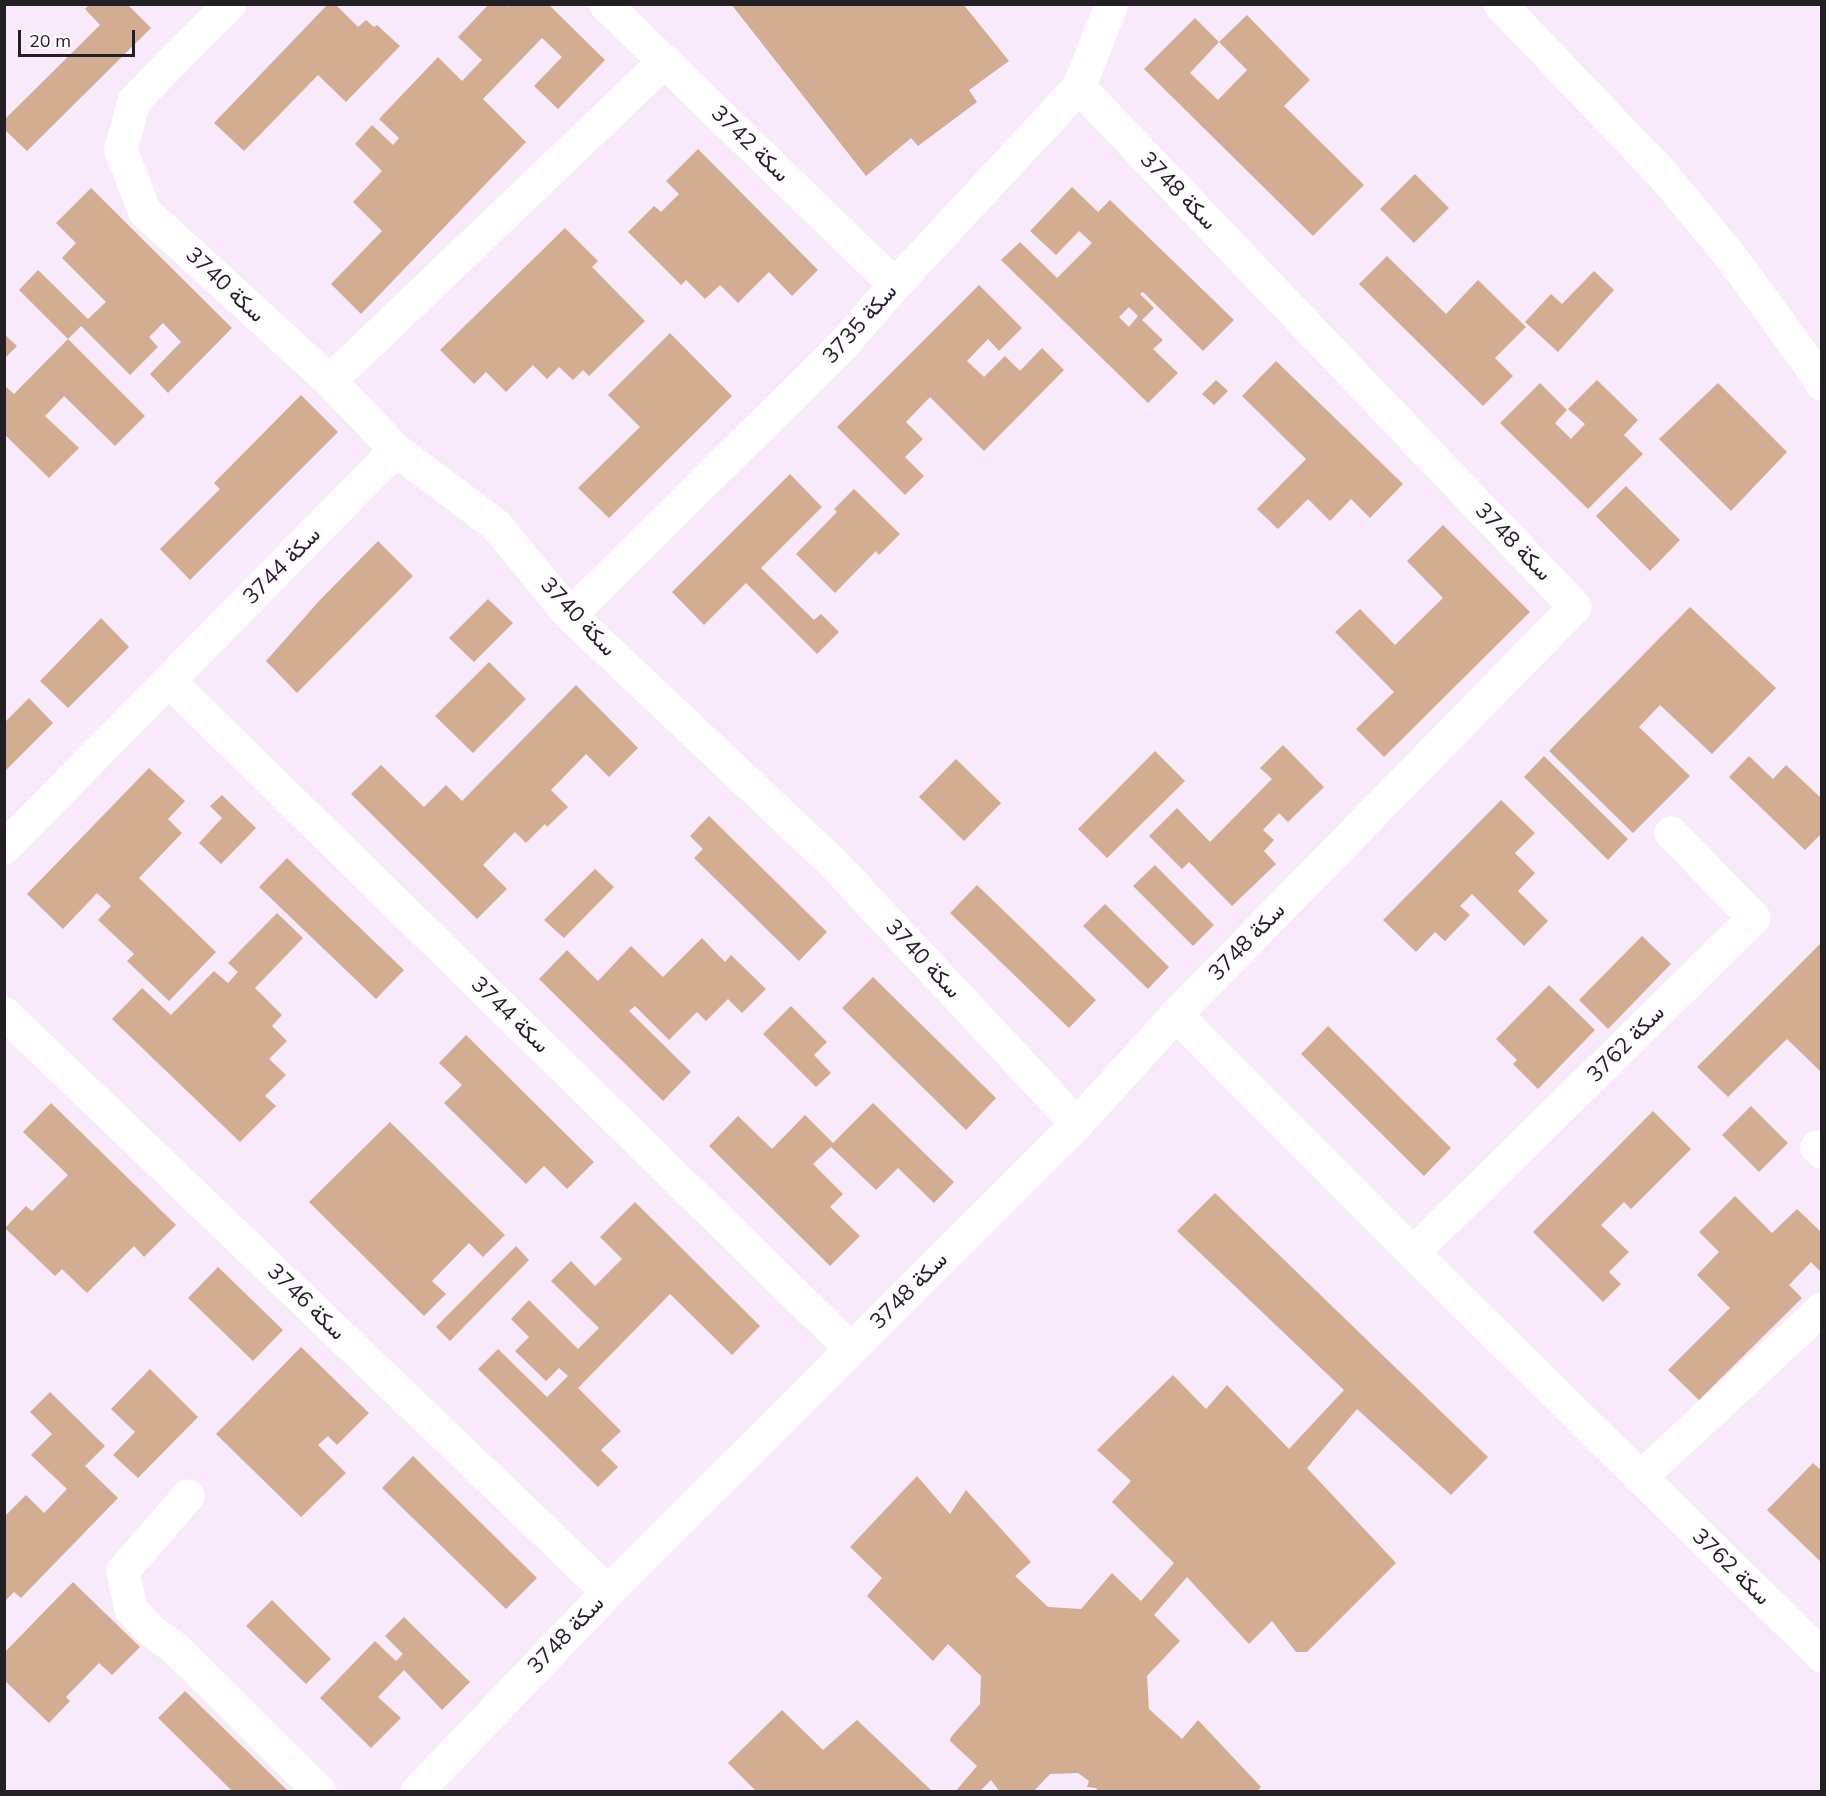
<!DOCTYPE html>
<meta charset="utf-8">
<style>
body{margin:0}
#map{position:relative;width:1826px;height:1796px;overflow:hidden;background:#f8eafa;font-family:Mulish,sans-serif}
canvas{display:block}
.frame{position:absolute;inset:0;border:6px solid #241f25;pointer-events:none}
.scale{position:absolute;left:18px;top:30px;width:117px;height:27px;box-sizing:border-box;border:3px solid #241f25;border-top:0;padding-left:8px;font-size:18px;line-height:21px;white-space:nowrap;color:#241f25;-webkit-text-stroke:4px #fefcff;paint-order:stroke}
</style>
<div id="map">
<canvas width="1826" height="1796"></canvas>
<div class="frame"></div>
<div class="scale">20 m</div>
</div>
<script>
const context = document.querySelector('canvas').getContext('2d');
context.lineJoin = 'round';
function paint(path, color) { context.fillStyle = color; context.fill(path, 'evenodd'); }
const toPath = rows => new Path2D(rows.map(r => 'M' + r).join(''));
function strokePath(path, color, width, dash) { context.strokeStyle = color; context.lineWidth = width; context.lineCap = dash ? 'butt' : 'round'; context.setLineDash(dash || []); context.stroke(path); }
function label(font, color, halo, rows, align = 'center') {
  context.font = font + ' Mulish,Vazirmatn,sans-serif'; context.lineWidth = 6; context.setLineDash([]); context.textBaseline = 'middle'; context.strokeStyle = halo; context.fillStyle = color; for (const [text, x, y, turn = 0] of rows) {
    context.save(); context.translate(x, y); context.rotate((+turn || 0) * Math.PI / 180); context.textAlign = isNaN(turn) ? turn : align; if (halo) context.strokeText(text, 0, 0); context.fillText(text, 0, 0); context.restore();
  }
}
const building = toPath([
 [328,4,335,4,358,27,366,20,374,27,377,25,400,46,346,102,318,75,244,151,214,123],
 [489,4,506,4,508,7,510,4,548,4,605,60,558,109,534,86,562,57,542,38,483,99,526,142,361,314,331,284,382,231,353,202,382,171,355,144,372,125,393,145,399,138,379,119,438,57,462,81,482,60,458,37],
 [731,4,963,4,1009,61,969,90,977,102,918,146,911,138,866,176],
 [89,5,128,5,151,28,27,151,4,129,4,120,100,25,85,9],
 [1247,15,1310,80,1284,106,1364,185,1313,236,1144,69,1195,18,1219,42],
 [1219,42,1247,70,1218,100,1190,73],
 [698,149,818,270,792,296,769,272,738,303,720,285,705,299,686,280,681,285,628,232,654,206,661,212,679,194,666,181],
 [1415,174,1449,208,1414,243,1380,209],
 [1072,187,1098,212,1110,200,1234,320,1203,351,1143,292,1140,294,1154,308,1142,320,1163,340,1153,349,1178,373,1148,403,1001,260,1020,242,1057,278,1092,243,1079,231,1056,255,1030,231],
 [1129,307,1138,316,1129,327,1119,317],
 [91,188,232,328,168,393,150,374,181,342,163,323,149,337,158,347,130,375,81,326,68,339,145,416,115,446,64,396,45,416,79,448,49,478,4,434,4,385,14,394,68,339,19,290,38,270,88,319,106,302,62,258,76,243,56,223],
 [565,228,598,261,592,267,645,321,589,376,583,370,573,380,559,367,547,379,533,365,506,392,486,372,474,384,440,350],
 [1387,256,1446,314,1478,280,1526,327,1495,358,1513,376,1483,406,1359,284],
 [1594,271,1614,290,1558,352,1525,322,1551,294,1562,304],
 [979,285,1022,328,999,351,988,339,967,361,984,377,1005,356,1020,371,1042,348,1064,370,984,451,930,397,906,422,923,439,905,457,924,476,905,495,837,427],
 [670,333,732,396,609,518,578,488,640,427,608,395],
 [4,334,17,346,4,359],
 [1276,361,1403,484,1370,518,1351,499,1330,521,1308,499,1278,529,1257,509,1306,459,1242,396],
 [1216,380,1228,391,1214,405,1202,394],
 [1597,380,1638,420,1624,435,1643,454,1588,509,1500,423,1540,383,1567,410,1555,423,1571,439,1585,424,1568,409],
 [1718,383,1787,452,1731,511,1659,439],
 [301,395,338,432,190,580,160,549,220,489,214,483],
 [790,474,822,507,761,568,814,620,821,614,839,632,817,654,746,583,704,625,672,592],
 [1626,486,1680,540,1650,571,1596,516],
 [854,489,900,534,879,555,876,551,835,593,796,554,837,512,834,509],
 [1443,525,1530,612,1384,757,1356,729,1394,692,1335,632,1360,609,1395,645,1443,598,1407,561],
 [378,541,413,576,297,693,266,661,319,601],
 [488,599,513,623,474,662,449,638],
 [1690,607,1776,688,1712,754,1660,705,1639,727,1690,776,1633,833,1549,751],
 [101,618,129,647,68,708,40,681],
 [489,662,526,699,473,753,435,716],
 [576,685,638,748,609,777,586,754,551,790,568,807,547,827,545,824,526,843,515,832,483,865,507,889,477,919,351,794,381,765,424,807,446,785,462,801],
 [29,698,53,723,4,772,4,723],
 [1283,745,1324,787,1288,822,1279,813,1263,830,1274,840,1264,851,1276,864,1232,906,1189,862,1182,869,1149,836,1177,808,1210,842,1272,779,1260,768],
 [1155,751,1185,781,1107,858,1078,829],
 [1544,756,1628,839,1608,860,1524,777],
 [1749,756,1773,779,1786,765,1822,799,1822,833,1805,850,1729,777],
 [956,759,1001,803,964,841,919,797],
 [149,768,185,801,168,819,182,833,139,878,216,952,169,1001,127,961,134,954,98,920,111,906,97,893,63,929,27,894],
 [222,795,256,828,221,864,199,843,222,818,210,806],
 [1501,800,1535,833,1515,853,1535,873,1518,891,1548,921,1524,946,1472,894,1460,906,1470,915,1445,941,1435,932,1416,952,1383,920],
 [709,816,827,932,799,961,694,858,703,849,690,836],
 [287,858,404,970,376,999,259,887],
 [1155,865,1214,925,1193,946,1133,886],
 [595,869,614,887,564,938,544,920],
 [977,885,1096,1000,1069,1028,950,913],
 [1105,904,1169,967,1148,989,1083,926],
 [277,913,303,938,255,988,282,1015,272,1026,287,1041,269,1059,286,1075,265,1096,276,1106,240,1142,112,1019,142,988,171,1015,214,971,228,983,238,972,228,963],
 [1642,936,1671,964,1608,1029,1579,1000],
 [702,938,725,962,731,955,766,989,742,1013,728,999,706,1021,697,1012,669,1040,635,1006,629,1011,691,1072,663,1101,539,979,567,950,598,981,631,946,663,977],
 [1822,942,1822,1073,1787,1039,1728,1097,1697,1067],
 [873,977,996,1098,966,1130,842,1008],
 [1549,985,1595,1030,1538,1089,1513,1064,1517,1060,1496,1039],
 [791,1006,827,1042,814,1055,831,1073,816,1087,763,1034],
 [1328,1026,1451,1148,1424,1176,1301,1054],
 [466,1035,594,1162,567,1189,544,1166,526,1184,444,1103,462,1085,439,1063],
 [51,1103,176,1225,144,1257,134,1246,87,1293,62,1269,55,1276,5,1228,26,1206,32,1211,68,1175,23,1132],
 [873,1103,954,1182,934,1203,898,1168,876,1190,831,1147,813,1164,843,1194,830,1207,860,1236,830,1266,709,1146,738,1116,772,1149,805,1115,833,1143],
 [1751,1106,1788,1143,1759,1172,1722,1135],
 [1653,1111,1691,1149,1631,1209,1624,1202,1601,1225,1629,1252,1609,1272,1621,1284,1603,1302,1533,1232],
 [390,1122,505,1235,483,1257,469,1243,432,1281,446,1294,424,1316,309,1202],
 [1215,1193,1488,1457,1451,1495,1357,1409,1307,1468,1396,1563,1307,1652,1296,1652,1272,1621,1249,1644,1187,1577,1154,1615,1180,1641,1147,1676,1149,1709,1182,1739,1198,1720,1261,1787,1256,1792,1099,1792,1096,1788,1087,1787,1089,1781,1078,1773,1050,1774,1033,1792,1000,1792,991,1780,979,1792,955,1792,977,1766,950,1741,951,1737,980,1704,981,1676,948,1644,933,1661,867,1596,882,1578,850,1547,917,1476,950,1514,966,1490,1031,1562,1015,1576,1048,1607,1081,1609,1112,1573,1141,1601,1174,1563,1112,1502,1131,1481,1097,1450,1173,1375,1206,1409,1227,1385,1289,1449,1344,1390,1177,1231],
 [1735,1196,1772,1233,1797,1209,1822,1233,1822,1273,1811,1262,1789,1285,1802,1298,1699,1400,1668,1370,1730,1308,1697,1275,1719,1252,1699,1232],
 [635,1202,760,1326,732,1355,670,1294,578,1388,621,1431,601,1450,618,1467,598,1487,478,1369,498,1349,547,1397,568,1376,559,1368,546,1381,515,1351,529,1337,511,1319,529,1300,578,1349,599,1328,551,1281,571,1261,595,1286,622,1259,600,1237],
 [516,1246,529,1260,450,1341,436,1327],
 [218,1267,283,1330,253,1361,188,1298],
 [301,1347,369,1413,337,1445,328,1436,318,1445,346,1473,301,1517,216,1434],
 [150,1369,198,1417,138,1478,113,1455,135,1432,111,1409],
 [50,1392,105,1446,85,1466,118,1498,21,1598,14,1592,4,1602,4,1517,26,1495,44,1513,67,1489,31,1455,52,1434,30,1412],
 [413,1456,537,1578,506,1609,382,1488],
 [1813,1463,1822,1471,1822,1563,1767,1510],
 [73,1582,140,1647,112,1675,99,1663,66,1697,70,1701,49,1723,4,1680,4,1653],
 [272,1600,331,1659,306,1684,246,1626],
 [404,1617,470,1682,442,1710,404,1670,378,1697,401,1718,371,1748,320,1698,375,1641,396,1661,403,1654,385,1636],
 [185,1691,246,1750,289,1792,233,1792,205,1764,158,1718],
 [782,1710,823,1750,857,1720,933,1792,757,1792,728,1763]
]);
const minor = toPath([
 [230,4,134,101,121,150,145,212,330,381,396,450,496,525,570,615,832,862,1077,1124],
 [605,4,895,285],
 [1500,4,1663,175,1732,258,1809,364,1822,384],
 [330,381,665,61],
 [570,615,843,345,895,285,1079,87,1112,4],
 [169,681,851,1349],
 [4,848,396,450],
 [4,1013,608,1592],
 [1176,1015,1413,1253,1822,1656],
 [1817,1147,1822,1152],
 [1413,1253,1754,918,1671,833],
 [1640,1478,1822,1309],
 [188,1496,123,1571,131,1609,150,1630,175,1648,320,1792],
 [417,1792,608,1592,1077,1124,1176,1015,1575,607,1079,87]
]);
const streetNames = [
 ["سكة 3742",750,144,44],
 ["سكة 3748",1178,191,46],
 ["سكة 3740",225,285,43],
 ["سكة 3735",860,324,-48],
 ["سكة 3748",1513,542,46],
 ["سكة 3744",282,566,-45],
 ["سكة 3740",578,617,47],
 ["سكة 3748",1247,942,-46],
 ["سكة 3740",923,959,47],
 ["سكة 3744",510,1015,44],
 ["سكة 3762",1626,1044,-45],
 ["سكة 3748",909,1291,-45],
 ["سكة 3746",306,1302,44],
 ["سكة 3762",1731,1567,44],
 ["سكة 3748",566,1635,-46]
];
paint(building, '#d2ad91');
strokePath(minor, '#fff', 33);
label('22px', '#241f25', '#fefcff', streetNames);
</script>
